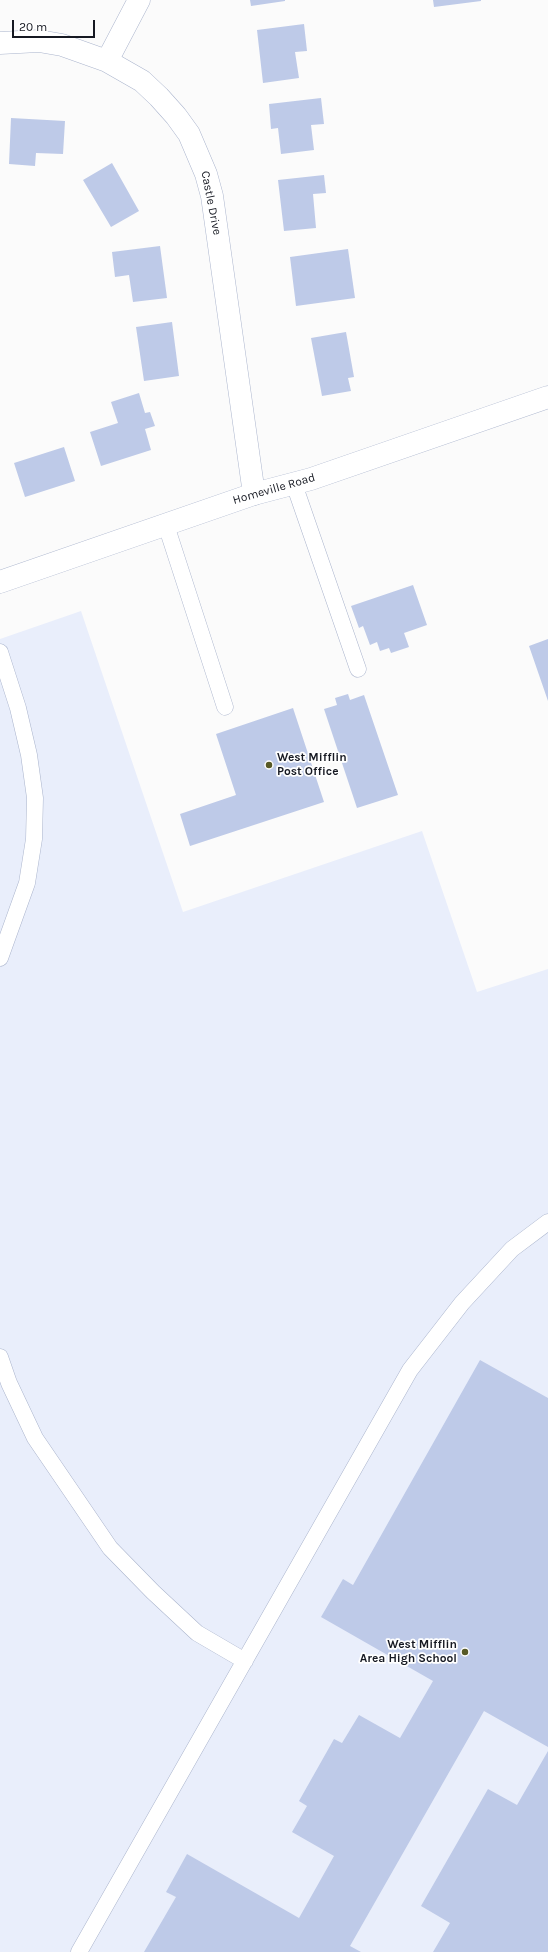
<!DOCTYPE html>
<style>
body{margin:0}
#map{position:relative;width:548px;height:1952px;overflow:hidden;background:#fbfbfb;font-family:Karla,sans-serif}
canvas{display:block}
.scale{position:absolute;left:12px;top:20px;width:83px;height:18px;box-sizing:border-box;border:2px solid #161922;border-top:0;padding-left:5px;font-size:12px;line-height:14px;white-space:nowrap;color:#161922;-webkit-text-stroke:3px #fff;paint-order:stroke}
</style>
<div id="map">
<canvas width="548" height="1952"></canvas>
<div class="scale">20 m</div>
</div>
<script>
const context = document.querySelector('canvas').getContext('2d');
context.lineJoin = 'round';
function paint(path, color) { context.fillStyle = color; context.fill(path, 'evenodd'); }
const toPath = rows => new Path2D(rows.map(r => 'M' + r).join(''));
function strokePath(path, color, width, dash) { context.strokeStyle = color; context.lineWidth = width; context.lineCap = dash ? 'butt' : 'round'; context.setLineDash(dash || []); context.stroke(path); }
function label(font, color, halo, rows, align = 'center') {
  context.font = font + ' Karla,sans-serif'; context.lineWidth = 3.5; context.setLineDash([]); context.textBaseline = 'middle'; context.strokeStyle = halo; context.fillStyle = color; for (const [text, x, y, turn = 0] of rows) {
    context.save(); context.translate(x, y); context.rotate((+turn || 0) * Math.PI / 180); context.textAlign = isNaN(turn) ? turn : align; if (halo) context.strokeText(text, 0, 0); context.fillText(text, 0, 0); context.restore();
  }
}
const built = toPath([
 [81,611,183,912,422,831,477,992,548,969,548,1952,0,1952,0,639]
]);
const building = toPath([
 [250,0,285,0,285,1,251,6],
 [433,0,481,0,481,1,434,7],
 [304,24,307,51,295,52,299,78,263,83,257,30],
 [321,98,324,124,311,125,314,150,281,154,278,128,271,129,269,104],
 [11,118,65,121,63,154,36,153,35,166,9,164],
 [112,163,139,211,111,227,83,180],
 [324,175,326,193,313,194,316,228,284,231,278,180],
 [160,246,167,298,133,302,129,275,115,277,112,252],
 [348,249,355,298,296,306,290,257],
 [172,322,179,376,144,381,136,327],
 [346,332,354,377,348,378,351,391,322,396,311,338],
 [139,393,145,413,150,412,155,426,145,429,151,450,101,466,90,432,118,423,111,402],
 [64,447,75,481,25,497,14,463],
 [413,585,427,625,404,633,409,647,391,653,389,648,380,651,377,642,370,645,363,626,359,628,351,606],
 [548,639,548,701,529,646],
 [348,694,350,700,364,695,398,795,357,808,324,709,337,705,335,698],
 [293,708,324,802,190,846,180,814,236,795,216,734],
 [480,1360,548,1398,548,1747,484,1711,350,1946,361,1952,144,1952,176,1897,166,1892,187,1854,299,1918,334,1856,292,1832,307,1806,299,1801,334,1739,342,1743,359,1715,400,1738,433,1681,321,1617,343,1579,353,1585],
 [548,1751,548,1952,433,1952,450,1923,421,1906,488,1789,517,1805]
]);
const service = toPath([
 [294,484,358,669],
 [166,525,225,707],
 [0,652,18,708,29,755,35,798,34,839,27,883,0,958],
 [0,1357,9,1383,35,1438,110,1548,153,1592,197,1633,245,1661],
 [79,1952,410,1370,462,1303,512,1249,548,1222]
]);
const minor = toPath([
 [0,43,39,41,62,45,107,61,142,81,159,97,176,116,189,134,206,174,212,196,254,494],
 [107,61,139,0]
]);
const tertiary = toPath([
 [0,582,254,494,311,479,548,397]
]);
const markers = [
 [269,765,4,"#575926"],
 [465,1652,4,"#575926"]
];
const streetNames = [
 ["Castle Drive",211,203,79],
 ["Homeville Road",274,489,-16]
];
const poiNames = [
 ["West Mifflin",277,758],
 ["Post Office",277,772],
 ["West Mifflin",457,1645,"right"],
 ["Area High School",457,1659,"right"]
];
paint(built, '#e9eefb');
paint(building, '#becae8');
strokePath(service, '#abb5cd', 17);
strokePath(minor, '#abb5cd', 23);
strokePath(tertiary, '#abb5cd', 23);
strokePath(service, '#fff', 16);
strokePath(minor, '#fff', 22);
strokePath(tertiary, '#fff', 22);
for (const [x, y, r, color] of markers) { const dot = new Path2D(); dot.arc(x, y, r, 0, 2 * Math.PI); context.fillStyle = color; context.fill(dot); strokePath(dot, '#fff', 1.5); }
label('12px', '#161922', '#fff', streetNames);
label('bold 12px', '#161922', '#fff', poiNames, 'left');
</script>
